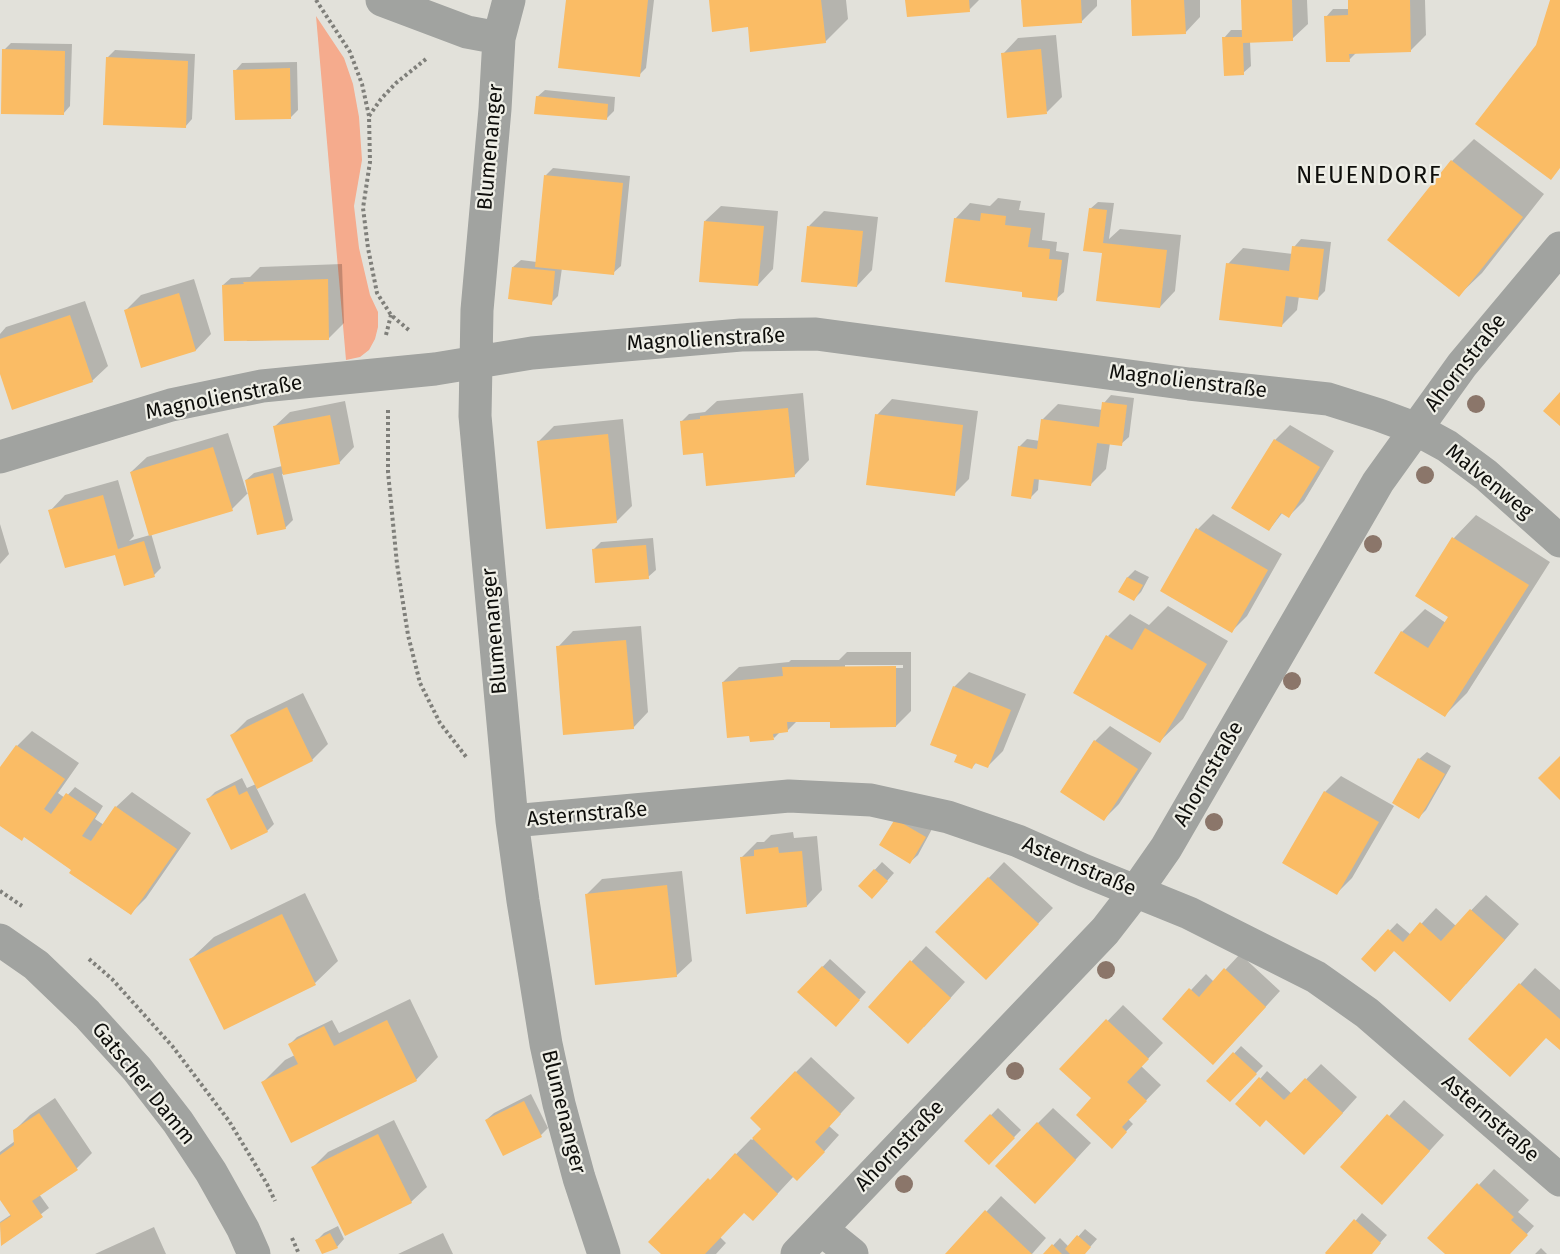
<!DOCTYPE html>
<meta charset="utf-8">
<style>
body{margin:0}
canvas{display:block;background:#e2e1da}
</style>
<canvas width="1560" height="1254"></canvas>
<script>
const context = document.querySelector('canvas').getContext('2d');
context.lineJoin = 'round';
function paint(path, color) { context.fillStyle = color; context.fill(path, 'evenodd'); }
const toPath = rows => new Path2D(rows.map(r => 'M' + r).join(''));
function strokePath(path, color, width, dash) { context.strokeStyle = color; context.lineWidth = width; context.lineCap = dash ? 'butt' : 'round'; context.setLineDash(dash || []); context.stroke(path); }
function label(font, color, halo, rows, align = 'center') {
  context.font = font + ' "Fira Sans",sans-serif'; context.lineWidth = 4.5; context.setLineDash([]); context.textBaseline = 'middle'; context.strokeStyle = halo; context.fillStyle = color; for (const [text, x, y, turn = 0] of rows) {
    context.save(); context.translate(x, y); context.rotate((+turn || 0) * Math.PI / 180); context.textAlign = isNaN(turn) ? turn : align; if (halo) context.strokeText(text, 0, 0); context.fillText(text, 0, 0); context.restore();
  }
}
const green = toPath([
 [316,16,344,58,353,84,359,117,362,160,354,206,359,248,370,295,378,312,378,327,375,339,369,350,360,357,346,360]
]);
const shadow = toPath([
 [567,0,654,0,646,68,639,75],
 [710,0,846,0,848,19,825,42,749,26],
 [907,0,979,0,969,10],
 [1023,0,1097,0,1097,6,1082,21],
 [1132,0,1200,0,1200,17,1185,33],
 [1243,0,1307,0,1308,24,1292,39,1250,41,1251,66,1243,73,1224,38,1231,30,1244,30],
 [1349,0,1425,0,1426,35,1411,50,1357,52,1349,60,1326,17,1333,9,1349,9],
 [1056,35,1062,97,1047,112,1003,54,1018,38],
 [11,43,72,44,70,106,63,114,4,50],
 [115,50,195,54,192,119,185,127,107,58],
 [297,62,298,110,291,117,235,71,242,63],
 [545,90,615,97,614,111,606,119,537,97],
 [1474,139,1544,194,1482,273,1459,295,1452,161],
 [553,168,630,176,621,266,613,273,562,268,558,296,551,303,513,267,521,260,537,262,546,175],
 [998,198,1021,201,1019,210,1045,213,1042,240,1057,242,1056,251,1069,253,1064,292,1056,299,1025,287,955,219,970,203,990,206],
 [1098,202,1114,203,1109,239,1120,229,1181,235,1175,291,1160,307,1104,248,1090,209],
 [721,206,778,211,773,269,758,285,705,221],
 [824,211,878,217,872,270,857,286,809,226],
 [1301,239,1331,242,1325,291,1318,298,1299,296,1297,310,1282,325,1228,264,1243,248,1293,254,1294,247],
 [342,264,344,323,329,338,247,341,223,285,231,278,250,277,260,267],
 [194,279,211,334,196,350,142,366,126,310,141,295],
 [85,301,108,366,92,381,0,370,0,334,6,327],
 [803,393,809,460,794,476,705,451,681,422,689,414,705,412,717,401],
 [1111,395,1134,398,1129,437,1121,444,1110,443,1106,469,1091,484,1039,478,1038,490,1030,498,1019,447,1027,439,1040,441,1042,420,1058,404,1103,410,1104,403],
 [892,399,978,411,969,479,954,494,877,415],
 [345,401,354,447,339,463,282,474,293,520,285,528,249,492,232,509,151,533,161,568,154,575,116,555,50,511,65,495,118,480,134,536,129,541,150,535,131,472,147,457,228,433,247,493,249,492,246,480,254,473,282,466,274,427,290,412],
 [623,419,632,506,616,522,539,441,554,426],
 [1290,425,1334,451,1304,501,1289,516,1283,512,1269,530,1275,440],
 [1213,514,1282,554,1247,616,1231,632,1198,529],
 [1476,515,1550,562,1467,693,1445,715,1377,672,1402,632,1425,609,1446,623,1451,616,1417,595,1454,538],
 [0,524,9,554,0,564],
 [653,538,656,570,648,577,593,550,601,542],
 [1135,570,1149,577,1141,592,1134,599,1120,592,1128,577],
 [1168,606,1228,641,1183,719,1160,741,1108,636,1130,614,1149,625],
 [641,626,648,712,633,728,558,647,573,631],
 [847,652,911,652,911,711,896,726,832,720,798,720,787,731,780,732,774,738,723,682,739,667,789,662,791,660,839,660],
 [845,665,903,665,903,668,845,668],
 [969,672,1026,694,1003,751,988,766,977,762,972,767,959,754,954,687],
 [303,693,328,744,312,760,256,787,274,824,267,831,208,799,215,792,242,778,247,788,256,784,232,735,247,720],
 [1110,726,1152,753,1119,804,1104,819,1095,741],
 [32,731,79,763,58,793,65,798,75,787,103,806,95,819,104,825,116,807,132,792,191,833,146,898,131,913,25,836,0,824,0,770,17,746],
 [1427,752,1451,766,1426,810,1419,817,1419,759],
 [1341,776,1394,806,1352,878,1337,893,1284,863,1325,792],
 [896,820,932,829,918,855,910,862],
 [793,832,794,838,817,836,822,890,807,906,742,857,757,842,764,842,771,835],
 [882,862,894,873,880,889,860,886],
 [1004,862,1053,908,1001,963,937,932],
 [682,871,692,961,676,976,587,894,602,879],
 [305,893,338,961,315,983,191,959,214,937],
 [1486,895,1519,924,1466,984,1395,950,1363,959,1397,923,1411,935,1436,908,1456,926],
 [926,946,965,982,924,1027,911,962],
 [1240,954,1280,991,1228,1048,1164,1019,1206,974,1214,982],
 [830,959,866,992,843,1018,799,992],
 [1535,968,1560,990,1560,1048,1547,1036,1470,1039],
 [410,999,438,1057,416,1080,263,1082,285,1060,295,1055,290,1044,297,1037,332,1020,339,1033],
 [1123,1005,1163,1043,1141,1066,1161,1085,1128,1119,1133,1124,1119,1139,1093,1098,1062,1068],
 [1241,1046,1263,1066,1230,1100,1209,1081],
 [811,1057,855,1098,829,1126,839,1135,813,1164,794,1176,768,1204,745,1211,720,1237,726,1243,716,1254,663,1254,650,1242,751,1139,752,1140,764,1128,796,1072],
 [1321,1064,1357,1097,1320,1138,1260,1079,1267,1071,1292,1094],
 [531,1094,548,1128,541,1135,486,1120,494,1113],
 [55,1098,92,1153,77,1168,39,1194,49,1208,2,1244,0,1222,12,1214,0,1197,0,1152,15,1141,14,1131,30,1115],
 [1404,1100,1444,1135,1382,1203,1342,1167],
 [998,1108,1021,1130,989,1163,966,1141],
 [1053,1108,1091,1143,1050,1187,1038,1123],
 [394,1120,427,1187,411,1202,313,1167,328,1152],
 [1494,1169,1529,1200,1518,1212,1534,1226,1509,1254,1447,1254,1429,1238],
 [1001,1196,1046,1238,1032,1254,947,1254],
 [1362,1213,1387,1235,1370,1254,1328,1254],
 [338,1226,344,1239,337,1247,317,1240,324,1233],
 [154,1227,166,1254,95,1254],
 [1085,1229,1097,1239,1084,1254,1045,1254,1060,1238,1069,1247],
 [443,1233,453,1254,398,1254],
 [1541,1248,1547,1254,1535,1254]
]);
const building = toPath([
 [566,0,648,0,640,77,558,68],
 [709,0,821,0,826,43,750,52,748,27,712,32],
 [905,0,969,0,970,12,907,17],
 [1021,0,1081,0,1082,23,1023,27],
 [1131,0,1184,0,1186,34,1132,36],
 [1241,0,1292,0,1293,41,1243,43,1244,75,1224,76,1222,37,1242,37],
 [1348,0,1410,0,1411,52,1349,54,1350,62,1326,62,1324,16,1348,15],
 [1550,0,1560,0,1560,168,1551,180,1475,124,1536,45],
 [2,49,65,51,64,115,1,114],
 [1041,49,1047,114,1007,118,1001,53],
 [106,57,188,61,186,128,103,125],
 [290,68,291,119,235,120,233,70],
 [536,96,608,104,607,120,534,114],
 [1451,160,1523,217,1459,297,1387,240],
 [544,175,623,183,614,275,535,267],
 [1089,208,1107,210,1103,243,1167,250,1160,308,1096,301,1102,253,1083,251],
 [981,213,1006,216,1005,225,1031,228,1028,247,1050,249,1049,259,1062,260,1057,301,1022,297,1022,292,945,282,954,218,980,221],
 [704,221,764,226,758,286,699,282],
 [807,226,863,231,857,287,801,282],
 [1292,246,1324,249,1318,300,1286,296,1282,327,1219,320,1226,263,1289,271],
 [512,267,555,271,552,305,508,299],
 [328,279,329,340,224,341,222,285,244,284,243,282],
 [179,293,196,351,141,368,124,310],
 [70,315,93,382,12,410,0,374,0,339],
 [1560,392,1560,426,1543,411],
 [1102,402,1127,405,1122,446,1097,443,1091,486,1034,479,1031,499,1011,496,1018,446,1037,449,1041,419,1099,427],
 [788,408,795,477,706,486,703,453,683,455,680,421,700,419,700,416],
 [875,414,963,425,955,496,866,485],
 [330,415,340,464,283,475,273,426],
 [608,434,617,523,546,529,537,441],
 [1274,439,1320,467,1289,518,1281,513,1269,531,1231,508],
 [213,447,233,511,149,536,130,472],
 [273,473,286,529,257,535,245,480],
 [103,495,118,549,144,541,155,577,124,586,115,555,65,568,48,510],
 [1196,528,1268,570,1232,633,1160,591],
 [1452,537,1529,585,1445,717,1374,673,1401,631,1428,648,1448,617,1415,596],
 [646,545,649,579,595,583,592,549],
 [1127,577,1143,585,1134,601,1118,592],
 [1145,628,1207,664,1160,743,1073,693,1106,635,1132,650],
 [626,640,634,729,563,735,556,646],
 [896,666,896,727,830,728,830,722,787,722,788,732,773,734,774,740,750,742,749,736,727,738,722,682,783,676,782,667],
 [953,686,1011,710,988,768,975,763,972,769,954,762,957,755,930,745],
 [287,707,313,761,257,789,230,735],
 [1094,740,1138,769,1104,821,1060,792],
 [16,745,65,779,44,809,51,814,66,793,97,814,82,836,91,841,115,806,177,849,131,915,69,873,71,870,24,837,22,841,0,826,0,767],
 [1560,756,1560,800,1538,778],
 [1418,758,1445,774,1419,819,1392,803],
 [235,785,239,795,247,791,268,832,231,850,206,799],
 [1324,791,1379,822,1337,895,1282,863],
 [895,819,926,837,910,864,879,845],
 [778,847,779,853,802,851,807,907,746,914,740,857,754,856,754,850],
 [874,869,888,881,872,899,858,886],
 [988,877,1039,924,986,980,935,932],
 [667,885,677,977,595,985,585,894],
 [1470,909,1505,940,1450,1002,1394,951,1375,972,1361,959,1388,929,1403,942,1420,922,1441,941],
 [282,914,316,985,224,1030,189,959],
 [910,960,951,998,908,1044,868,1007],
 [822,966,860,1000,836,1027,797,992],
 [1224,968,1266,1007,1213,1065,1162,1019,1189,988,1199,997],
 [1519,983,1560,1019,1560,1050,1546,1038,1510,1077,1468,1039],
 [1106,1019,1149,1059,1127,1082,1147,1101,1122,1127,1127,1132,1112,1149,1076,1115,1091,1098,1059,1069],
 [387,1020,417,1081,291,1143,261,1082,298,1064,288,1044,324,1026,334,1046],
 [1233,1052,1257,1074,1230,1102,1206,1081],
 [795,1071,841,1114,815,1142,825,1152,797,1181,752,1138,761,1129,750,1118],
 [1259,1077,1284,1100,1305,1078,1343,1113,1304,1155,1266,1120,1260,1127,1235,1104],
 [524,1101,542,1137,503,1156,485,1120],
 [39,1113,78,1170,32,1201,43,1217,1,1246,0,1223,11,1216,0,1200,0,1155,14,1145,13,1130],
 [990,1114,1015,1138,989,1165,964,1141],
 [1387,1114,1430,1151,1382,1205,1340,1167],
 [1037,1122,1076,1160,1035,1204,995,1166],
 [378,1134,412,1203,345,1236,311,1167],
 [735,1153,778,1194,753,1221,744,1213,705,1254,661,1254,648,1242,708,1178,710,1180],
 [1477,1183,1514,1217,1511,1220,1528,1235,1510,1254,1445,1254,1427,1238],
 [985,1210,1032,1254,945,1254],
 [1354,1219,1381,1243,1372,1254,1326,1254,1325,1253],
 [330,1233,338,1248,322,1254,315,1240],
 [1077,1235,1091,1247,1085,1254,1070,1254,1065,1249],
 [1052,1244,1062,1254,1043,1254]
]);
const path = toPath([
 [316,0,350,52,362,84,369,116,370,162,363,208,368,248,377,293,391,315,410,331],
 [369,116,381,99,396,83,426,59],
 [386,335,391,315],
 [388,410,388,472,397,564,408,635,420,683,440,723,467,758],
 [0,891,22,906],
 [89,959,112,979,173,1047,229,1121,267,1184,275,1201],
 [292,1238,299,1254]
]);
const minor = toPath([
 [382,0,467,32,499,38],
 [509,0,499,38,495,109,477,310,475,416,512,821,523,901,546,1044,559,1104,579,1178,604,1254],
 [0,457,171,405,262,386,435,369,532,353,741,335,816,334,1189,384,1328,399,1379,415,1414,428,1447,446,1486,475,1560,541],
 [512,821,789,796,871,800,948,817,1018,841,1083,870,1189,913,1316,977,1367,1013,1560,1180],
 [0,940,36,965,87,1014,137,1069,178,1122,211,1172,243,1229,254,1254],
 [821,1229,852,1254],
 [797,1254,1105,931,1136,891,1166,848,1378,482,1462,365,1560,248]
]);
const trees = [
 [1476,404],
 [1425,475],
 [1373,544],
 [1292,681],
 [1214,822],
 [1106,970],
 [1015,1071],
 [904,1184]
];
const streetNames = [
 ["Blumenanger",491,147,-85],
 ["Magnolienstraße",706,340,-3],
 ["Ahornstraße",1466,363,-52],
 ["Magnolienstraße",1188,382,7],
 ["Magnolienstraße",224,398,-11],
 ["Malvenweg",1489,482,39],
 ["Blumenanger",495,631,-95],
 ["Ahornstraße",1209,774,-60],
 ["Asternstraße",587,815,-5],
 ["Asternstraße",1079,867,23],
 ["Gatscher Damm",143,1084,51],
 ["Blumenanger",563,1112,76],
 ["Asternstraße",1490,1119,41],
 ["Ahornstraße",900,1146,-46]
];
const quarterNames = [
 ["NEUENDORF",1369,176]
];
paint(green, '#f5ab8d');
paint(shadow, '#0003');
paint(building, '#fabc65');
strokePath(path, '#7f7f7a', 4, [3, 3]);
strokePath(minor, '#a1a3a0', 33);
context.fillStyle = '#8b766a';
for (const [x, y] of trees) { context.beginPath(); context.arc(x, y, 9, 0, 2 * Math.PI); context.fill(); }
label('21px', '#0e0e0b', '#efefe7', streetNames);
context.letterSpacing = '1.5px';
label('24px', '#0e0e0b', '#efefe7', quarterNames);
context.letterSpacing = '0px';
</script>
